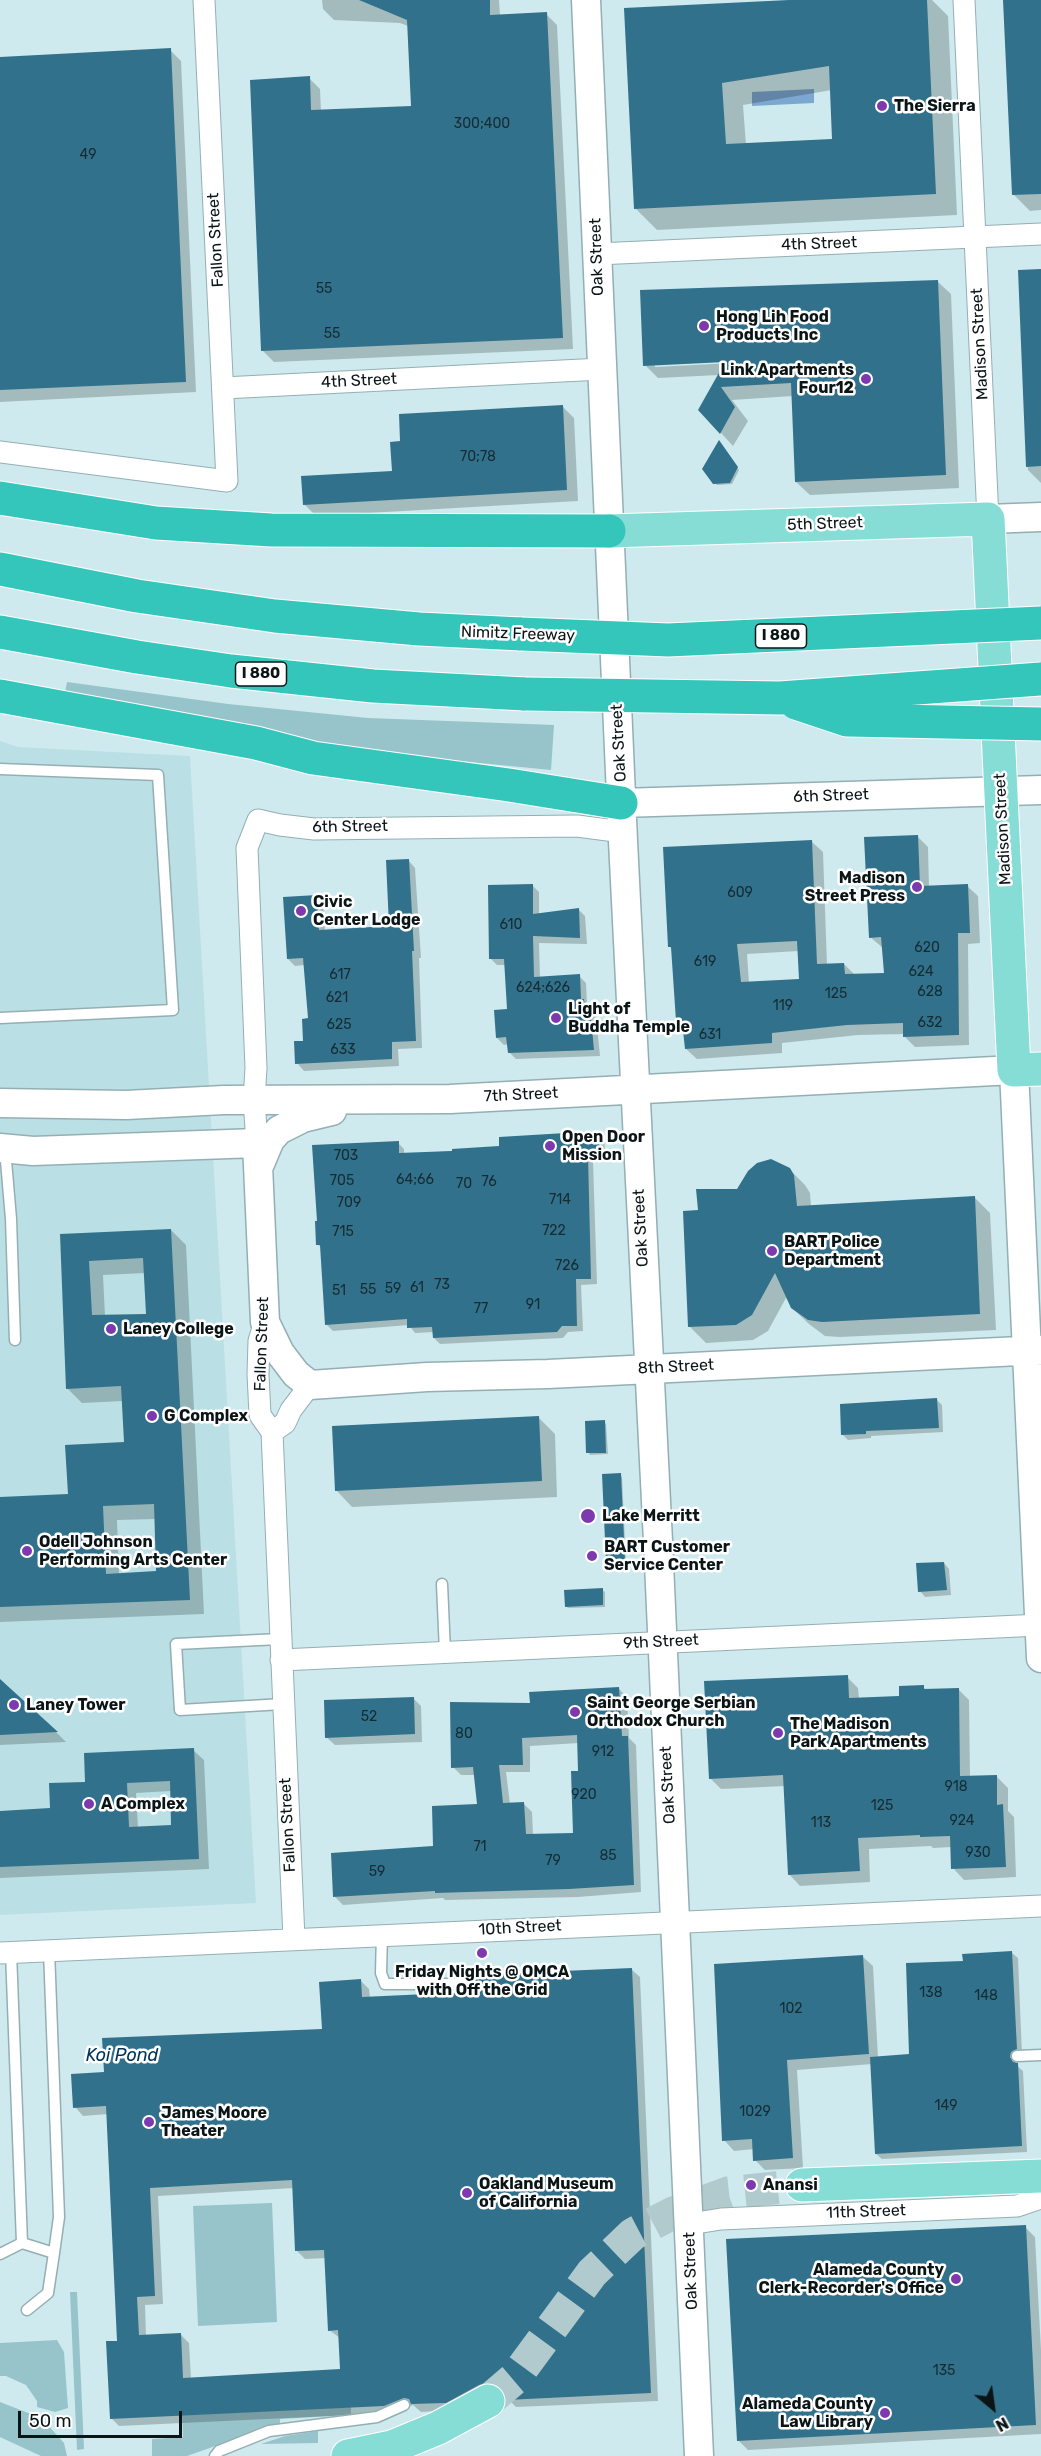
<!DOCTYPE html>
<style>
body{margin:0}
#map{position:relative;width:1041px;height:2456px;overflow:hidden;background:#ceeaee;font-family:Rubik,sans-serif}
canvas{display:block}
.north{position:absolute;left:963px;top:2378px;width:60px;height:60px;-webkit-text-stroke:4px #fff;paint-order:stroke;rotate:151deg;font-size:16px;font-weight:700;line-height:24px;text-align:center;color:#0b1516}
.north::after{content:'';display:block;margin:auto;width:21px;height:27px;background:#0b1516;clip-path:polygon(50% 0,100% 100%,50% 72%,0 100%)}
.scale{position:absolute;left:18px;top:2411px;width:164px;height:27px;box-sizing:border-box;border:3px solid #0b1516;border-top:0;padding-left:8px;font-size:18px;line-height:21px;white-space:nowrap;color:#0b1516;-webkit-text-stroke:4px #fff;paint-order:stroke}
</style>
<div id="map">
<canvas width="1041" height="2456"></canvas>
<div class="north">N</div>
<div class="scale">50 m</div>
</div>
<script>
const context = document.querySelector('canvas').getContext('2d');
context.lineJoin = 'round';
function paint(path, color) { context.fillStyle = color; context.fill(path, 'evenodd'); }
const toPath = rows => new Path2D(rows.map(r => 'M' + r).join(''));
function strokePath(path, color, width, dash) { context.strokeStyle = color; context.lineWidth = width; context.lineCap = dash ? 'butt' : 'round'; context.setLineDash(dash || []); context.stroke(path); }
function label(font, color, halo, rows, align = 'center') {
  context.font = font + ' Rubik,sans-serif'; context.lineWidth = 5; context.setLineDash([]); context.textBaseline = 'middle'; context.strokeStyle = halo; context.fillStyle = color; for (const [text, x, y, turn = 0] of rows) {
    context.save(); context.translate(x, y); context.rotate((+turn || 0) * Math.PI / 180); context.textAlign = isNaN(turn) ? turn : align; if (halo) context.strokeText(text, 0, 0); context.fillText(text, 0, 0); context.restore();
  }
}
const built = toPath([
 [0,741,18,747,190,756,256,1903,0,1915]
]);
const green = toPath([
 [67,682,228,704,368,718,554,725,551,770,357,751,64,698],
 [272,2203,277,2322,198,2326,193,2206],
 [70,2292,77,2292,84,2449,77,2450],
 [57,2340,64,2352,68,2408,55,2412,37,2407,37,2401,26,2385,6,2376,0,2376,0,2343],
 [0,2402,36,2416,46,2423,64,2443,67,2456,41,2456,0,2437],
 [351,2407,351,2415,280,2419,280,2423,187,2456,152,2456,152,2439,183,2437,182,2415],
 [318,2431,318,2443,261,2444,285,2436]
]);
const water = toPath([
 [814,89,814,103,752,106,752,92]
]);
const shadow = toPath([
 [322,0,499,0,500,16,546,14,557,25,573,349,274,362,263,351,309,78,320,89,321,112,412,108,408,26,400,23,334,20,323,9],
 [819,0,932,0,948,16,957,215,657,230,635,208,626,10],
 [832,90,834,140,746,145,743,105],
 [1004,0,1041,0,1041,210,1030,211,1013,194],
 [170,50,181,61,196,392,0,402,0,59],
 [1041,271,1041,483,1028,470,1019,272],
 [937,281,951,294,959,488,810,495,796,482,793,396,732,400,748,421,733,446,700,410,719,375,658,378,645,365],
 [732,360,732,363,655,367,655,364],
 [562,406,574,418,578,501,316,516,304,504,393,473,402,443],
 [721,444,739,470,732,484,717,485,715,483],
 [917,836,928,847,929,887,967,886,978,896,980,943,968,944,969,1045,915,1047,905,1037,905,1034,858,1035,782,1043,782,1053,697,1059,686,1049,684,1027,678,1021,673,950,669,946,812,842,823,852,827,965,844,964,855,975,885,975,883,948,870,937],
 [799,951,801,980,749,983,747,954],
 [408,860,415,868,421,958,419,958,422,1048,398,1049,399,1066,304,1071,297,1063,305,1042,309,1020,305,965,295,966,288,959,316,897,323,904,325,931,391,927],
 [532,885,539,892,539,915,578,909,585,916,587,944,539,943,540,978,579,976,586,983,587,1004,596,1016,600,1056,516,1059,509,1052,508,1044,504,1045,497,1038,509,1010,506,965,497,965,490,958],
 [598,1133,604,1139,606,1160,593,1161,597,1284,581,1285,583,1331,568,1332,563,1338,440,1344,434,1338,434,1332,415,1333,409,1325,333,1331,327,1325,322,1248,317,1244,398,1143,404,1149,404,1154,501,1148],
 [789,1169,805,1185,810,1193,811,1207,974,1197,990,1213,996,1330,839,1337,825,1336,809,1324,792,1308,787,1296,768,1331,753,1340,706,1343,690,1327,700,1211,738,1190],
 [171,1230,186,1245,204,1614,0,1622,0,1499,69,1496,125,1444,123,1401,82,1403,67,1388,61,1236],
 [145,1273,148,1315,105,1316,103,1275],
 [156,1519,158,1573,119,1574,117,1520],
 [937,1400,942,1405,943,1432,871,1436,871,1438,848,1440,842,1434],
 [539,1418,555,1434,557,1497,352,1507,336,1490],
 [604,1422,606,1424,608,1454,590,1455,588,1452],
 [620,1475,622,1477,626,1563,610,1564,608,1561],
 [944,1563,949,1569,951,1595,925,1597,920,1591],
 [602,1590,605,1592,605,1607,568,1608,566,1606],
 [847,1677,858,1688,859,1699,901,1698,923,1687,927,1690,958,1689,969,1700,970,1777,996,1776,1008,1788,1008,1811,1014,1817,1016,1877,964,1880,953,1868,952,1847,933,1848,931,1846,869,1849,870,1882,800,1886,789,1874,785,1786,721,1789,710,1778],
 [0,1681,57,1733,66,1742,0,1745],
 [619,1689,627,1697,629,1738,636,1745,641,1892,578,1897,445,1900,443,1898,343,1905,335,1897,435,1848,478,1805,475,1775,461,1775,453,1767,532,1704],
 [579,1743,580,1773,574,1834,533,1835,532,1812,524,1804,510,1804,506,1772,530,1772,530,1746],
 [413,1698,421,1706,422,1742,335,1745,326,1737],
 [193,1750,204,1760,209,1869,0,1878,0,1812,51,1810,87,1783],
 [171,1791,172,1827,138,1828,136,1793],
 [1012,1953,1018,1958,1022,2055,1016,2058,1015,2064,1023,2071,1027,2152,882,2159,876,2154,872,2064,797,2070,803,2168,765,2170,755,2160,754,2149,734,2151,724,2140,862,1956,873,1966,878,2058,910,2056,964,1963],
 [631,1969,640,1977,658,2401,516,2407,508,2399,506,2393,497,2390,454,2410,421,2412,413,2405,393,2413,119,2426,111,2418,119,2342,108,2114,83,2116,75,2107,105,2074,323,2031,361,1981,369,1989,370,1998,471,1993],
 [294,2188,297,2251,305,2259,326,2258,329,2330,340,2338,341,2371,191,2379,189,2343,181,2335,146,2336,145,2305,163,2304,158,2196],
 [1025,2227,1035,2237,1041,2350,1041,2434,748,2450,738,2440]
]);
const building = toPath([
 [359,0,490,0,490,15,547,12,563,338,261,351,250,80,310,76,311,110,411,106,407,20],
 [789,0,927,0,936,194,634,209,624,8],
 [829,66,832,139,726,144,722,83],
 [1003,0,1041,0,1041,194,1012,195],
 [171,48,186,382,0,390,0,57],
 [1041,269,1041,466,1026,467,1018,270],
 [938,280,946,475,795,482,791,383,721,387,735,407,720,434,698,410,725,362,643,366,640,290],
 [563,405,567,490,303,505,301,476,392,471,390,442,400,441,399,414],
 [719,440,738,467,730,483,713,484,702,469],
 [918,835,920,886,968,884,970,933,958,933,959,1035,903,1037,903,1023,847,1025,772,1033,772,1043,685,1049,682,1021,676,1021,671,947,668,947,663,847,812,840,817,964,844,963,845,974,884,973,881,937,869,938,864,837],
 [797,941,799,979,741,982,737,944],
 [409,859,414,951,412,951,416,1041,392,1042,392,1059,295,1064,294,1041,303,1041,302,1019,308,1018,303,958,287,959,283,897,317,895,319,930,389,926,386,860],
 [533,884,533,914,579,908,580,938,533,936,534,977,580,974,581,999,584,999,585,1008,590,1007,594,1050,508,1053,506,1037,496,1038,494,1010,507,1009,504,959,489,959,488,885],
 [599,1131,600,1155,588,1155,591,1279,576,1279,577,1326,562,1326,557,1332,433,1338,432,1327,407,1328,407,1319,325,1325,320,1245,316,1245,315,1221,317,1221,312,1145,399,1141,399,1153,452,1151,452,1149,499,1146,499,1137],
 [771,1159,790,1168,794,1175,797,1206,975,1196,980,1314,822,1322,808,1320,791,1308,775,1273,752,1315,736,1325,688,1327,683,1211,698,1210,696,1189,737,1189,748,1171,757,1163],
 [171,1229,190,1600,0,1607,0,1497,68,1494,65,1445,124,1442,121,1386,66,1389,60,1234],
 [143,1258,146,1314,92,1315,89,1261],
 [154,1504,156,1571,106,1574,103,1506],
 [937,1398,939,1428,866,1431,866,1434,841,1435,840,1404],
 [539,1416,542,1481,335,1491,332,1426],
 [605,1420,606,1453,586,1453,585,1421],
 [621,1473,625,1561,606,1562,602,1474],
 [944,1562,947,1590,918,1592,916,1563],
 [603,1588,603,1605,565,1607,564,1590],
 [848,1675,849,1698,899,1696,899,1686,924,1685,924,1689,959,1688,960,1776,997,1775,997,1805,1003,1804,1006,1867,951,1869,950,1836,920,1837,920,1835,858,1838,860,1871,788,1875,783,1775,709,1779,704,1681],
 [0,1679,58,1732,0,1735],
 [619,1687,622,1736,628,1736,634,1885,569,1889,435,1893,435,1891,333,1897,331,1853,433,1846,432,1806,477,1804,473,1767,451,1768,450,1702,530,1703,529,1692],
 [577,1735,578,1771,571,1771,573,1833,526,1834,524,1802,503,1803,499,1765,523,1765,522,1738],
 [414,1697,415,1734,325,1738,324,1700],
 [194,1748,199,1859,0,1867,0,1811,50,1808,49,1783,85,1782,84,1753],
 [170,1781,171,1825,129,1827,127,1783],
 [1012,1951,1017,2049,1011,2052,1010,2057,1013,2062,1018,2063,1022,2146,875,2154,870,2057,909,2054,906,1963,963,1961,962,1954],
 [863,1955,869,2054,787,2060,793,2158,753,2161,752,2139,722,2141,714,1964],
 [632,1968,651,2393,506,2400,504,2392,498,2385,488,2382,479,2385,446,2403,411,2404,409,2399,404,2398,384,2406,110,2419,106,2341,117,2341,106,2106,73,2108,71,2074,104,2072,102,2038,322,2029,319,1982,361,1979,362,1997,471,1992,476,1988,477,1983,470,1975],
 [292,2180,295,2251,324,2250,328,2331,338,2330,340,2369,183,2378,181,2333,139,2335,137,2297,155,2296,150,2188],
 [1026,2225,1036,2425,737,2441,726,2239]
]);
const primaryTunnel = toPath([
 [488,2401,515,2378,592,2273,633,2234,673,2213,728,2193,802,2185]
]);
const service = toPath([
 [0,769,158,775,173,1010,0,1018],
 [5,1149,11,1219,15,1340],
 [442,1584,445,1652],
 [280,1639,176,1644,180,1710,283,1704],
 [382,1934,381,1973,385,1984,470,1984],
 [49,1950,59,2217,54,2253],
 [11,1952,22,2243],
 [1017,2056,1041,2055],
 [0,2254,22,2243,54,2253,48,2293,27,2310],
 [215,2456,219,2451,269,2431,377,2417,404,2405]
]);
const minor = toPath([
 [964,0,988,519],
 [597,254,1041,234],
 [223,388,602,369],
 [0,452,227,481,204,0],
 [257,1143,254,1100,256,1068,247,848,258,820,280,825,314,829,577,826,623,832],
 [265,1322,259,1341,258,1374,260,1415,272,1432,294,1939],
 [272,1432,285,1423,291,1410,310,1385],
 [281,1660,1041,1625],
 [0,1953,1041,1906],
 [690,2224,721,2219,1017,2206,1041,2198]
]);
const secondary = toPath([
 [586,0,623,841,658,1541,699,2456],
 [988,519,1041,517],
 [621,803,1041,790],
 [0,1103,126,1105,224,1100,450,1099,1014,1070,1041,1658],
 [0,1148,33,1151,257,1143,265,1322,280,1353,296,1374,310,1385,427,1377,548,1374,1041,1350],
 [259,1166,270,1140,279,1130,303,1118,332,1111]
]);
const primary = toPath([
 [609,531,988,519,1014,1070,1041,1069],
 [802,2185,1041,2176],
 [348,2456,392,2447,438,2428,488,2401]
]);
const motorway = toPath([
 [0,498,156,523,271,530,609,531],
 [0,569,137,596,275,616,419,629,521,634],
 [0,632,137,657,231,671,373,686,525,694],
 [0,696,256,743,313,758,509,785,621,803]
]);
const motorwayBridge = toPath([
 [521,634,668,640,1041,623],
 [525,694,780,698,1041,679],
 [796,703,847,720,1041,724]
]);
const markers = [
 [882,106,6,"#7d3aae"],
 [704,326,6,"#7d3aae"],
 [866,379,6,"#7d3aae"],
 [917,887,6,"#7d3aae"],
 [301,911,6,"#7d3aae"],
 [556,1018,6,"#7d3aae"],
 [550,1146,6,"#7d3aae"],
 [772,1251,6,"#7d3aae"],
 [111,1329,6,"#7d3aae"],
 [152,1416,6,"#7d3aae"],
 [588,1516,8,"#7d3aae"],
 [27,1551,6,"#7d3aae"],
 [592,1556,6,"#7d3aae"],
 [14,1705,6,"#7d3aae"],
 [575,1712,6,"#7d3aae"],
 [778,1733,6,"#7d3aae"],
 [89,1804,6,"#7d3aae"],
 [482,1953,6,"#7d3aae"],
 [149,2122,6,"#7d3aae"],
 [751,2185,6,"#7d3aae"],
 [467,2193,6,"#7d3aae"],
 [956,2279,6,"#7d3aae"],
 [885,2413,6,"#7d3aae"]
];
const numberNames = [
 ["300;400",482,124],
 ["49",88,155],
 ["55",324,289],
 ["55",332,334],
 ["70;78",478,457],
 ["609",740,893],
 ["610",511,925],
 ["620",927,948],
 ["619",705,962],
 ["624",921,972],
 ["617",340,975],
 ["624;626",543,988],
 ["628",930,992],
 ["125",836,994],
 ["621",337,998],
 ["119",783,1006],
 ["632",930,1023],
 ["625",339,1025],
 ["631",710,1035],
 ["633",343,1050],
 ["703",346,1156],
 ["64;66",415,1180],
 ["705",342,1181],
 ["76",489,1182],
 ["70",464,1184],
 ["714",560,1200],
 ["709",349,1203],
 ["722",554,1231],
 ["715",343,1232],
 ["726",567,1266],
 ["73",442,1285],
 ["61",417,1288],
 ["59",393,1289],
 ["55",368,1290],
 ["51",339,1291],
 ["91",533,1305],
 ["77",481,1309],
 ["52",369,1717],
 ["80",464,1734],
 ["912",603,1752],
 ["918",956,1787],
 ["920",584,1795],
 ["125",882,1806],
 ["924",962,1821],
 ["113",821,1823],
 ["71",480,1847],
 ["930",978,1853],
 ["85",608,1856],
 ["79",553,1861],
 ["59",377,1872],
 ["138",931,1993],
 ["148",986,1996],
 ["102",791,2009],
 ["149",946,2106],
 ["1029",755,2112],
 ["135",944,2371]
];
const shields = [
 [781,636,51],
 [261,674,51]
];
const shieldNames = [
 ["I 880",781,636],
 ["I 880",261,674]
];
const poiNames = [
 ["The Sierra",894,106],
 ["Hong Lih Food",716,317],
 ["Products Inc",716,335],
 ["Link Apartments",854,370,"right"],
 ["Four12",854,388,"right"],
 ["Madison",905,878,"right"],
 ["Street Press",905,896,"right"],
 ["Civic",313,902],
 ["Center Lodge",313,920],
 ["Light of",568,1009],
 ["Buddha Temple",568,1027],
 ["Open Door",562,1137],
 ["Mission",562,1155],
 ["BART Police",784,1242],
 ["Department",784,1260],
 ["Laney College",123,1329],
 ["G Complex",164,1416],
 ["Lake Merritt",602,1516],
 ["Odell Johnson",39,1542],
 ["Performing Arts Center",39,1560],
 ["BART Customer",604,1547],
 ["Service Center",604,1565],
 ["Saint George Serbian",587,1703],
 ["Orthodox Church",587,1721],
 ["Laney Tower",26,1705],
 ["The Madison",790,1724],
 ["Park Apartments",790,1742],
 ["A Complex",101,1804],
 ["Friday Nights @ OMCA",482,1972,"center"],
 ["with Off the Grid",482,1990,"center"],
 ["James Moore",161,2113],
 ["Theater",161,2131],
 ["Oakland Museum",479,2184],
 ["of California",479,2202],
 ["Anansi",763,2185],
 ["Alameda County",944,2270,"right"],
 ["Clerk-Recorder's Office",944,2288,"right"],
 ["Alameda County",873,2404,"right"],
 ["Law Library",873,2422,"right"]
];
const streetNames = [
 ["Fallon Street",216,240,-93],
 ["4th Street",819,244,-2],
 ["Oak Street",597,257,-92],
 ["Madison Street",980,344,-93],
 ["4th Street",359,381,-3],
 ["5th Street",825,524,-2],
 ["Nimitz Freeway",518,634,2],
 ["Oak Street",619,743,-93],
 ["6th Street",831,796,-2],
 ["6th Street",350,827,-1],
 ["Madison Street",1003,829,-93],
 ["7th Street",521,1095,-3],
 ["Oak Street",641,1228,-93],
 ["Fallon Street",262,1344,-88],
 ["8th Street",676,1367,-3],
 ["9th Street",661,1642,-3],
 ["Oak Street",668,1785,-93],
 ["Fallon Street",288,1825,-93],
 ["10th Street",520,1928,-3],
 ["11th Street",866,2212,-2],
 ["Oak Street",691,2271,-92]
];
const waterNames = [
 ["Koi Pond",122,2056]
];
paint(built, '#bae0e5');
paint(green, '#97c3ca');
paint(water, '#7ba7d0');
paint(shadow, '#0003');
paint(building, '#32718b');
strokePath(primaryTunnel, '#b1cace', 33, [33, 16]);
strokePath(service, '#94afb3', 13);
strokePath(minor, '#94afb3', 23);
strokePath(secondary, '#94afb3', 31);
strokePath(primary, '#fff', 35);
strokePath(motorway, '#fff', 35);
strokePath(service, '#fff', 10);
strokePath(minor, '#fff', 21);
strokePath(secondary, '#fff', 28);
strokePath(primary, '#85ddd6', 33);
strokePath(motorway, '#34c6bb', 33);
strokePath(motorwayBridge, '#fff', 35, []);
strokePath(motorwayBridge, '#34c6bb', 33);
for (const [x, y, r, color] of markers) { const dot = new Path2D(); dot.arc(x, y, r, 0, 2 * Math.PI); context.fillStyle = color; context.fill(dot); strokePath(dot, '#fff', 2); }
label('14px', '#152c33', null, numberNames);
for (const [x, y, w] of shields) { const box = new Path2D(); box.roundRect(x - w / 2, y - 12, w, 24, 4.5); context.fillStyle = '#fff'; context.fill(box); strokePath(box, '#0b1516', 1.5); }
label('bold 15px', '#0b1516', null, shieldNames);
label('bold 16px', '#0b1516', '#fff', poiNames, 'left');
label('16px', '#0b1516', '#fff', streetNames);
label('italic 18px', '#003259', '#fff', waterNames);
</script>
